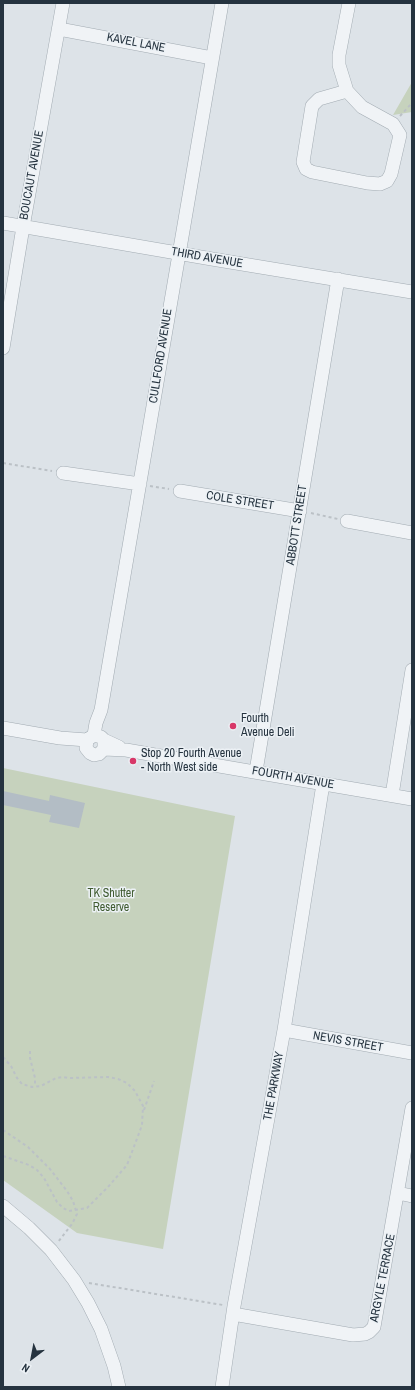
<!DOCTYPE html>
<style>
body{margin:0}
#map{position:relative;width:415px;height:1390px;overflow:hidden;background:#dde3e8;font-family:"Archivo Narrow",sans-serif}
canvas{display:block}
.frame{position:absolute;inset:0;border:4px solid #25333f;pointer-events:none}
.north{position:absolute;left:12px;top:1338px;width:40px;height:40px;-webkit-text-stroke:3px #ecf1f5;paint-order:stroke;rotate:212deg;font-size:11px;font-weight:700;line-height:16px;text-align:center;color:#25333f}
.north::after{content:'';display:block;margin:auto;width:14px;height:18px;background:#25333f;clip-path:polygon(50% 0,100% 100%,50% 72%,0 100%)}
</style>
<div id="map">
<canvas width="415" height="1390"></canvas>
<div class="frame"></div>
<div class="north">N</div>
</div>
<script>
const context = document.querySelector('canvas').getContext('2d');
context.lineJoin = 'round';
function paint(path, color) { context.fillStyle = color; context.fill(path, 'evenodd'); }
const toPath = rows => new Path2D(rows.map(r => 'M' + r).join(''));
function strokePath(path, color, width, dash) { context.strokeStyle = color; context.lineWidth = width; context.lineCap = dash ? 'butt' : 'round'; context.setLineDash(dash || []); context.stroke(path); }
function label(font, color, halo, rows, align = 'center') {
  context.font = font + ' "Archivo Narrow",sans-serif'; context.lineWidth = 3; context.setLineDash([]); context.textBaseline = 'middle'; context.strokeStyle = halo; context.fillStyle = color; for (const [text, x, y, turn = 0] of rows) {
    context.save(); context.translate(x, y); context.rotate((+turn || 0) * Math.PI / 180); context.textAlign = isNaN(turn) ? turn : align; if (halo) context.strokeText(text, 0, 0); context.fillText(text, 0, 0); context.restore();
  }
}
const green = toPath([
 [412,82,412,112,393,115],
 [3,768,235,816,163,1249,77,1233,3,1180]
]);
const building = toPath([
 [3,791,49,801,50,795,85,803,79,828,49,822,51,815,3,805]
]);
const path = toPath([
 [400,116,412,103],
 [3,463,52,471],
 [150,486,169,489],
 [311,513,338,519],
 [30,1051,30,1058,35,1078,35,1086],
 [3,1057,11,1066,17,1078,22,1084,32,1087,41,1086,56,1078,63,1077,69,1078,108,1077,118,1079,127,1083,135,1091,143,1106,142,1125,138,1136,127,1165,108,1187,87,1208,69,1211,63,1208,57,1202,44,1178,37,1170,29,1165,3,1156],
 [144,1110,154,1081],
 [3,1130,28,1147,50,1169,67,1191,73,1201,77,1214,72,1224,58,1242],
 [89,1283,223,1305]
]);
const minor = toPath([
 [59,29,212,58],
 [347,91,319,99,312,106,303,162,306,169,312,172,367,183,380,184,387,181,391,174,400,135,393,124,362,107,347,91,339,65,339,55,349,3],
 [3,223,212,259,412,292],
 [3,348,23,227,63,3],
 [63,473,140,484],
 [180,491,300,511],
 [347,521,412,533],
 [3,728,60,738,87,740],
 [94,735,96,723,101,710,222,3],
 [104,742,104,749,99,754,94,755,90,753,86,748,87,740,94,735,101,737,104,740,119,747],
 [104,749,126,750,412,799],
 [256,771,338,279],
 [392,795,412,670],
 [284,1030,412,1053],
 [398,1193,412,1196],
 [3,1206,29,1228,51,1250,74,1280,88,1303,101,1329,114,1366,119,1387],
 [233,1314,353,1335,365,1334,369,1332,374,1327,412,1108],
 [222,1387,234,1306,284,1030,323,784]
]);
const markers = [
 [233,726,4,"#d83768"],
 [133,761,4,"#d83768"]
];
const streetNames = [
 ["KAVEL LANE",136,43,11],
 ["BOUCAUT AVENUE",32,175,-80],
 ["THIRD AVENUE",207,258,10],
 ["CULLFORD AVENUE",161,356,-81],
 ["COLE STREET",240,501,9],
 ["ABBOTT STREET",297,525,-81],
 ["FOURTH AVENUE",293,778,10],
 ["NEVIS STREET",348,1042,10],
 ["THE PARKWAY",274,1086,-80],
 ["ARGYLE TERRACE",383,1278,-79]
];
const poiNames = [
 ["Fourth",241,719],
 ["Avenue Deli",241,733],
 ["Stop 20 Fourth Avenue",141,754],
 ["- North West side",141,768]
];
const parkNames = [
 ["TK Shutter",111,894],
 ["Reserve",111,908]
];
paint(green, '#c6d2bd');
paint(building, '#b3bdc5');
strokePath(minor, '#a2abb2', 14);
strokePath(path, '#bbc1c6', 2, [3, 3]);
strokePath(minor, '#f0f3f6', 13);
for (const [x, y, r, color] of markers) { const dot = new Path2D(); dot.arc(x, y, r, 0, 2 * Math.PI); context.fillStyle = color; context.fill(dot); strokePath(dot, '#ecf1f5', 1.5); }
label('12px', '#25333f', '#ecf1f5', streetNames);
label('12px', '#25333f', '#ecf1f5', poiNames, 'left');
label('12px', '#405c31', '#ecf1f5', parkNames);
</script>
